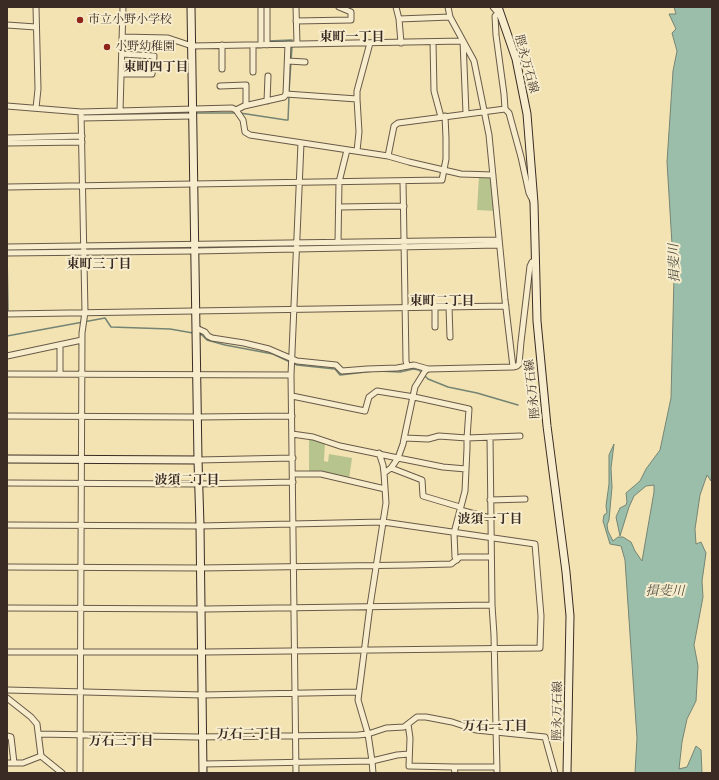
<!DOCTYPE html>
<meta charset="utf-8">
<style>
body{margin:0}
#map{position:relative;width:719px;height:780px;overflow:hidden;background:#f3e3b2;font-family:"IM FELL French Canon",serif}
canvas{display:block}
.frame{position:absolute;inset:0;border:8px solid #3a2c24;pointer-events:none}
</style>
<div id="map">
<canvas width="719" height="780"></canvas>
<div class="frame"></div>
</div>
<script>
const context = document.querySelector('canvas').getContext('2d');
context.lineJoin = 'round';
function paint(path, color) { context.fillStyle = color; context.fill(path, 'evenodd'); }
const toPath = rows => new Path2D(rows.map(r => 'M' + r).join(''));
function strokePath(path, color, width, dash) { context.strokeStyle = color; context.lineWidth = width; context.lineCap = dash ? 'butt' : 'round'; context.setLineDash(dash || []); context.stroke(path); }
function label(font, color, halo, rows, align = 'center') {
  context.font = font + ' "IM FELL French Canon","Noto Serif JP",serif'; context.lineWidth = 4; context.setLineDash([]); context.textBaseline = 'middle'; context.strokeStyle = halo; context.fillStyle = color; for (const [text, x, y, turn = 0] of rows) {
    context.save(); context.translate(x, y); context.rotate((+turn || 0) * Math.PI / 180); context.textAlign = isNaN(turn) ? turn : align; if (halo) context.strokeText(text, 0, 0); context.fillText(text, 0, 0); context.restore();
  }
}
const green = toPath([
 [479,176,492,176,495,211,477,210],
 [309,438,325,442,324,461,328,462,329,454,352,458,349,479,309,472]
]);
const water = toPath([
 [674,7,712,7,712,472,711,481,707,475,700,495,695,529,696,544,701,542,706,553,702,581,703,597,694,645,698,666,696,701,687,719,682,742,679,769,687,767,696,746,701,750,702,773,635,773,637,738,625,560,621,546,610,544,603,521,604,515,607,513,606,506,609,484,609,455,614,444,611,468,612,487,609,520,607,525,608,531,613,541,618,537,623,537,631,542,635,551,642,561,654,492,654,485,646,486,634,496,629,507,620,536,616,517,620,508,626,505,627,502,626,493,640,481,646,469,660,450,671,398,674,277,667,162,673,71,677,51,672,33,676,29,669,14,676,14,674,7]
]);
const stream = toPath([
 [264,7,265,41],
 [268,41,292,40,292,42],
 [289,92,292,46],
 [194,113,236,113],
 [240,113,286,120,288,120,289,96],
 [106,115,190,113],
 [11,140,31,140],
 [7,250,8,313],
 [199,334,202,335,207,340,225,345,273,354,290,362],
 [7,336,105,318,111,327,170,329,193,333],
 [293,363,297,365,335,369,340,375,374,371],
 [378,371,400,372,413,369,419,370,422,373],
 [425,376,428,379,448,387,477,393,518,405]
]);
const street = toPath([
 [36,7,38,89,36,108],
 [261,7,261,45],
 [267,7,267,45],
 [296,7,297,44],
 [396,7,399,19,401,43],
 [448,7,450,17,474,61,489,135,505,300,513,367],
 [493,7,498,13],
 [500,12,495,16,496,35,504,94,505,109,509,113,521,157,529,193,533,201],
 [399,19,450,17],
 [296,21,351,20,351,12,339,7],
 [7,25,36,27],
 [122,37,168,38,192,46,463,41],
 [463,41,466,113],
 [433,42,434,91,441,117],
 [288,61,305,62],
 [222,69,222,45],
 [253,72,253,45],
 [121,74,152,74,154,56,122,54],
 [220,86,246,85,246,105],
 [286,94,357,99,359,132,357,151],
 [357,99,357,91,370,43],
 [267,101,268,76],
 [7,106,81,112,232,108,236,110,243,120,245,132,250,135,388,156,394,126,398,123,505,109],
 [236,110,244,106,284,97,286,94,288,44],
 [120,111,123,7],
 [81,118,193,116],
 [7,138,82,136],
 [7,143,82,142],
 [388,156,409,162,461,174,493,175],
 [403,181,406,361,407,365],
 [7,187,442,180,446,159,446,138,445,116],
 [339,207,404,206],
 [338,242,339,182,347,150],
 [7,247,499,240],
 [7,253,195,251,499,245],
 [449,307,450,337],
 [7,314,506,306],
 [435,327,435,307],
 [196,328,205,332,208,336,212,338,244,343,269,349,297,361,336,365,342,371,367,369,397,368,414,365,428,369],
 [60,345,60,374],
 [7,356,82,340],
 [7,374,291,375],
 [292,396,365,411,369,397,377,391,414,397,469,409,467,438,467,448,465,491,454,533,455,557,457,560],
 [7,416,197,417,292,416],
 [292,434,313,437,340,446,398,458,443,467,466,469],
 [490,437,492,605,494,635,497,773],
 [405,438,428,439,439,436,467,438,520,436],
 [379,453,383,465,384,473],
 [198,460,293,458],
 [391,468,422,480,423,496,460,507],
 [293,474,321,474,385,489],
 [7,483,199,484,293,482],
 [490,500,525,499],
 [460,510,490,518],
 [7,525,200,526,383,522,535,544,541,616,540,648,206,652,7,652],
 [7,567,200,568,411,565,451,564,460,557,491,557],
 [7,608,205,609,492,605],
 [7,690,202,695,359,692],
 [7,698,31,717,37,724,41,756,62,773],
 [408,724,410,738,409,766,454,767],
 [39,734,197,737,358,735,368,734,386,728,404,727,417,717,426,717,452,722,476,730,545,737,555,773],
 [7,736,11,737,14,763],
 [7,763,23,763,41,756],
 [203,764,372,761,397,755,409,754],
 [80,773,82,333,85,312,81,112],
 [296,773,291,375,301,143],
 [373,773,372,761,368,734,358,700,370,606,386,503,384,473,391,468,398,458,403,444,405,434,415,387,425,371,428,369,513,367,517,366,519,364,521,342,530,266,532,262,536,261],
 [455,773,454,767,497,767]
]);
const secondary = toPath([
 [191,7,198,460],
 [498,7,516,59,527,114,534,203,537,321,547,426,566,572,570,616,567,773],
 [7,459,198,460,200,526,203,773]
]);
const markers = [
 [80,20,4,"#8f2418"],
 [107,47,4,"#8f2418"]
];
const poiNames = [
 ["市立小野小学校",88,20],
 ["小野幼稚園",115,47]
];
const streetNames = [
 ["脛永万石線",526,64,75],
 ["脛永万石線",533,389,-96],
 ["脛永万石線",558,711,-89]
];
const neighbourhoodNames = [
 ["東町一丁目",352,38],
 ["東町四丁目",156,68],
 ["東町三丁目",99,265],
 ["東町二丁目",442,302],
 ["波須二丁目",187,481],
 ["波須一丁目",490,520],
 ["万石一丁目",495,727],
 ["万石二丁目",249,735],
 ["万石三丁目",121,742]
];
const waterNames = [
 ["揖斐川",675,263,-92],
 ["揖斐川",665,592]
];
paint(green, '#b8c48e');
paint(water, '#9bbeaa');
strokePath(water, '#748474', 1);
strokePath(stream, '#748474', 1.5);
strokePath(street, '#685a48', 7);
strokePath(secondary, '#3a2c24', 9);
strokePath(street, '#f7edcd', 5);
strokePath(secondary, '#f7edcd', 7);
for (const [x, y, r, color] of markers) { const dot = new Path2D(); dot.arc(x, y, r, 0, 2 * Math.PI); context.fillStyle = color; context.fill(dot); strokePath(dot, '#f7edcd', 1.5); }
label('12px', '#3a2c24', '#f7edcd', poiNames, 'left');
label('12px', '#3a2c24', '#f7edcd', streetNames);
label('bold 13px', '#3a2c24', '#f7edcd', neighbourhoodNames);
label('italic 13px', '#525046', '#f7edcd', waterNames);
</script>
